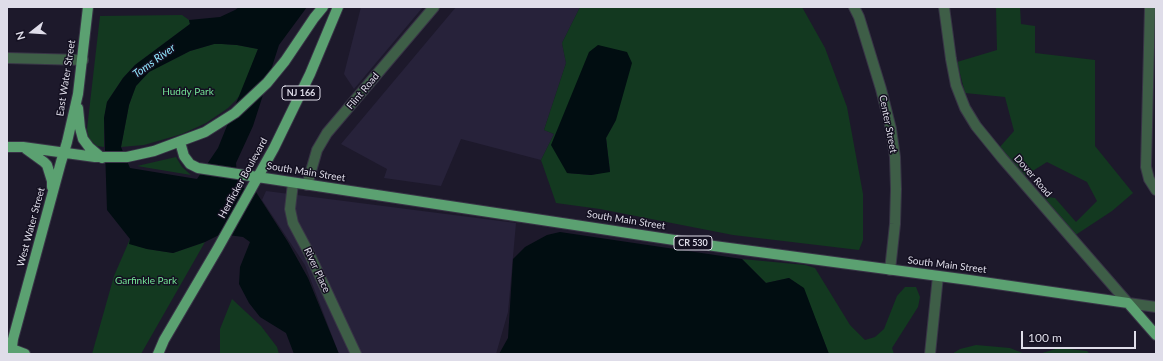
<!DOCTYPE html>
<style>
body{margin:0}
#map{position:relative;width:1163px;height:361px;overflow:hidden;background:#1d192b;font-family:Lato,sans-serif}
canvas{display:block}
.frame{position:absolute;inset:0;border:8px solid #dfdde9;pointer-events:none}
.north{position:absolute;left:12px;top:12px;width:40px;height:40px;-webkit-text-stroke:3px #141021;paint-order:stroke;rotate:253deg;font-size:11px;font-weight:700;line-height:16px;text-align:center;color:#dfdde9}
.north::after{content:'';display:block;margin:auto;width:14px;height:18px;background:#dfdde9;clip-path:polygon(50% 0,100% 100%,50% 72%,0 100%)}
.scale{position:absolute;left:1021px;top:331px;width:115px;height:18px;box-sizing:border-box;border:2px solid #dfdde9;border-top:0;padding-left:5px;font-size:12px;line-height:14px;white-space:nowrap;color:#dfdde9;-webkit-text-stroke:3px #141021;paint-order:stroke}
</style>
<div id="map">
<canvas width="1163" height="361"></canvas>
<div class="frame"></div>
<div class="north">N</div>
<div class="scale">100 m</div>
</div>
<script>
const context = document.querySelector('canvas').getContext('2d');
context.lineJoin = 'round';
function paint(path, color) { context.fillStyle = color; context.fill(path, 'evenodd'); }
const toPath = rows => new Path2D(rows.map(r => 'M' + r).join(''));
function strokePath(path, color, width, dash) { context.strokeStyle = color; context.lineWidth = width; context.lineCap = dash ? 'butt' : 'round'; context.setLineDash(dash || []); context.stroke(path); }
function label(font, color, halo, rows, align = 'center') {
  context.font = font + ' Lato,sans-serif'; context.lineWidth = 3; context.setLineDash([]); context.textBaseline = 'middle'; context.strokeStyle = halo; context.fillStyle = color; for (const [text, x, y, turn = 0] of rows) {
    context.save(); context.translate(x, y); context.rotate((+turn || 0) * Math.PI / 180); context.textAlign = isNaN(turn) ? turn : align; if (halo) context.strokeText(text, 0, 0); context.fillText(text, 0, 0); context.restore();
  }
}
const built = toPath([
 [361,7,423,7,354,89,344,74],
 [456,7,580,7,562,43,566,63,544,130,554,134,541,160,461,139,441,186,384,178,387,169,341,144],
 [266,191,516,223,508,312,496,354,339,354,305,265,262,200]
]);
const green = toPath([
 [580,7,802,7,825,48,847,107,863,194,863,240,859,250,733,235,600,209,556,203,541,160,554,134,544,130,566,63,562,43],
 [616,120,606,138,610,171,591,175,567,173],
 [996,7,1020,7,1021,24,1035,26,1035,53,1095,60,1095,146,1133,193,1112,211,1074,236,1040,196,1055,198,1076,222,1097,201,1087,182,1047,162,1023,177,999,148,1014,131,1005,97,965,93,957,62,997,50],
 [182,15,189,20,190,24,135,65,123,78,107,102,104,118,104,147,97,146,89,139,87,129,100,16],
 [214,44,222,44,237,45,258,49,241,94,236,100,228,108,206,123,182,134,144,145,121,147,129,105,132,96,136,86,149,72,190,51],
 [176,157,182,167,191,175,137,166],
 [130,239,137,246,147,249,173,253,205,242,141,354,92,354,114,276],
 [742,259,805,265,815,268,850,325,865,340,875,337,884,329,897,296,905,287,916,287,920,297,918,307,892,348,894,354,829,354,803,288,789,278,766,283],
 [232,299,261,326,277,347,279,354,220,354,220,329],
 [976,345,1010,348,1025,354,952,354,960,349],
 [1059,348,1087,351,1090,354,1039,354]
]);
const water = toPath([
 [239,7,307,7,279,45,253,126,236,163,238,186,256,192,288,242,308,278,339,354,294,354,286,333,260,317,249,303,239,284,240,267,250,242,243,237,221,234,205,242,173,253,147,249,129,244,130,239,107,210,104,118,107,102,123,78,135,65,190,24,189,20,220,17,235,10],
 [214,44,222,44,237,45,258,49,218,148,197,179,130,168,121,147,129,105,136,86,149,72,190,51],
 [598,45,627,52,632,63,616,120,606,138,610,172,591,175,567,173,551,145,589,52],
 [560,232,742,259,766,283,789,278,804,288,829,354,499,354,508,338,513,259,525,247,547,235]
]);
const minor = toPath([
 [854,7,859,17,881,89,891,129,895,157,896,189,895,224,890,270],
 [944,7,951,59,956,85,965,108,976,126,1002,158,1128,303,1156,307],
 [1150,7,1146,167,1149,179,1156,190],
 [7,58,83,60],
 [293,183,290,209,293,223,309,253,356,354],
 [307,185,317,150,327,133,434,7],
 [930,354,938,276]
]);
const major = toPath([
 [78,108,80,128,83,139,89,147,102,158],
 [180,142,184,156,190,164,198,168,714,246,969,280,1128,303,1156,335],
 [7,147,23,147,95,157,127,157,154,151,205,132,235,113,267,83,285,61,314,18,323,7],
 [26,149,44,162,47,165,52,181,52,187],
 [12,349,25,354],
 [11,354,13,339,61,162,67,142,78,94,88,7],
 [158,354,164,340,218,248,274,148,310,74,338,7]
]);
const shields = [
 [301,93,38],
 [693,243,38]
];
const shieldNames = [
 ["NJ 166",301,93],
 ["CR 530",693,243]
];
const streetNames = [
 ["East Water Street",66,78,-81],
 ["Flint Road",363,91,-50],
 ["Center Street",888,124,79],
 ["South Main Street",306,172,9],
 ["Dover Road",1033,176,49],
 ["Herflicker Boulevard",243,178,-61],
 ["South Main Street",626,220,9],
 ["West Water Street",31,227,-75],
 ["South Main Street",947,265,7],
 ["River Place",317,270,65]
];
const parkNames = [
 ["Huddy Park",188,92],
 ["Garfinkle Park",146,281]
];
const waterNames = [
 ["Toms River",154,61,-36]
];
paint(built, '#27223a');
paint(green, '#133920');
paint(water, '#010d11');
strokePath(minor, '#383446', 12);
strokePath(major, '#383446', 12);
strokePath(minor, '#3e5e47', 10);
strokePath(major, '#5ba171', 10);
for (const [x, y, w] of shields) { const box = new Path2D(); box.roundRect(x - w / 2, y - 7, w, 14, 3); context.fillStyle = '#141021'; context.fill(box); strokePath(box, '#dfdde9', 1); }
label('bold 9px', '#dfdde9', null, shieldNames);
label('10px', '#dfdde9', '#141021', streetNames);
label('10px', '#75e597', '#141021', parkNames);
label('italic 11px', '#91e8ff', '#141021', waterNames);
</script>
